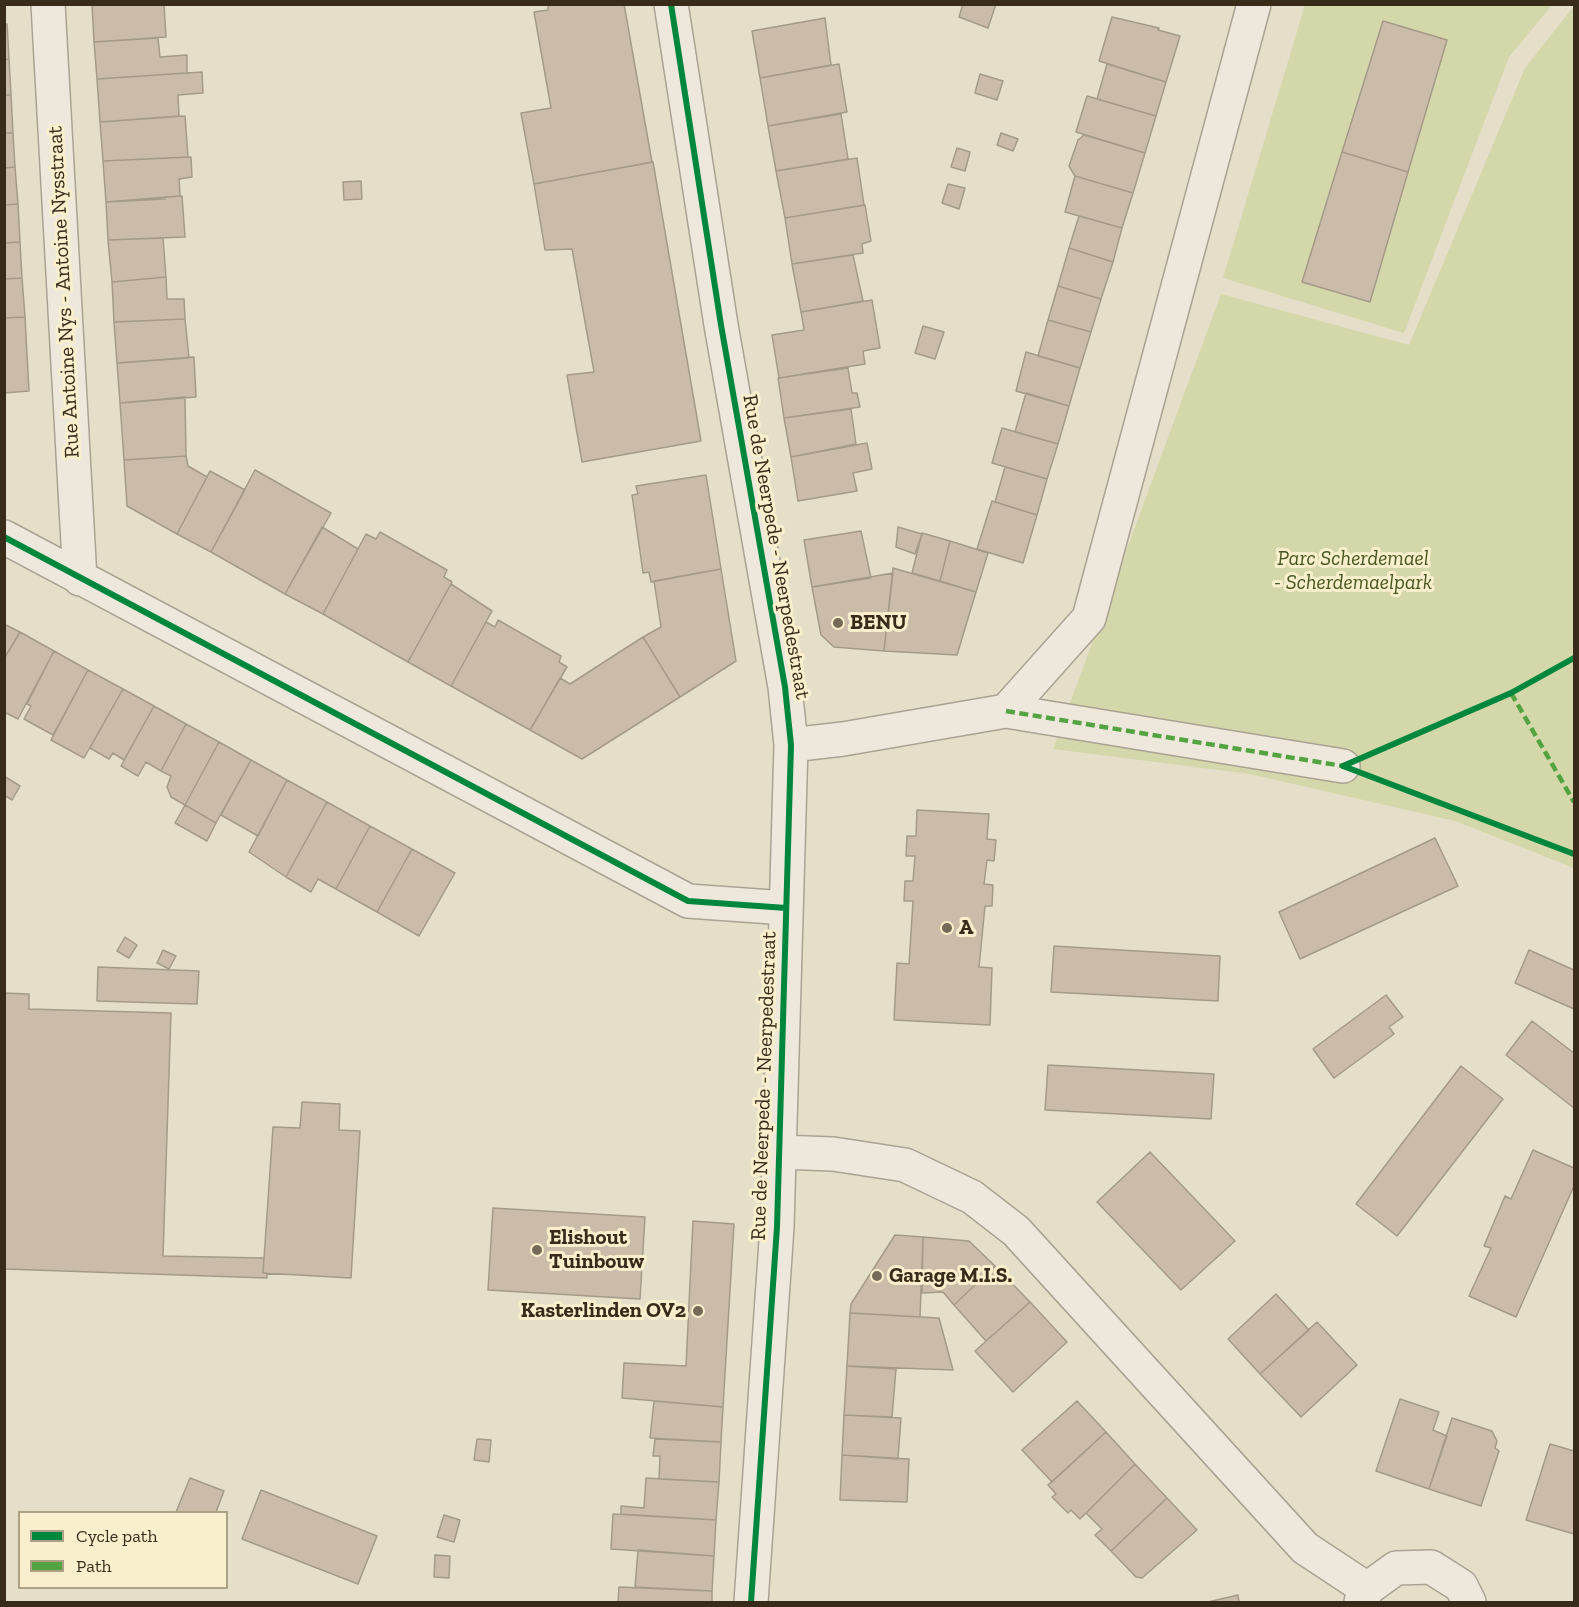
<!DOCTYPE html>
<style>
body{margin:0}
#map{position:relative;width:1579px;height:1607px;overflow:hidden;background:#e5dfc9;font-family:"Zilla Slab",serif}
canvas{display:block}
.frame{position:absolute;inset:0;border:6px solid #392b1a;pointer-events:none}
.legend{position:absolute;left:18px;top:1511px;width:210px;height:78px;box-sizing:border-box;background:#f9efcd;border:2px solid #aca185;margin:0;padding:8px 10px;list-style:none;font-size:18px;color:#392b1a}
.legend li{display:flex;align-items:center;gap:12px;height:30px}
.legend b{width:30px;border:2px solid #aca185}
</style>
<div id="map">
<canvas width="1579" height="1607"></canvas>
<div class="frame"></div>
<ul class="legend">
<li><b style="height:8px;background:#00873e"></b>Cycle path</li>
<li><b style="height:8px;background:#53a440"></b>Path</li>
</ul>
</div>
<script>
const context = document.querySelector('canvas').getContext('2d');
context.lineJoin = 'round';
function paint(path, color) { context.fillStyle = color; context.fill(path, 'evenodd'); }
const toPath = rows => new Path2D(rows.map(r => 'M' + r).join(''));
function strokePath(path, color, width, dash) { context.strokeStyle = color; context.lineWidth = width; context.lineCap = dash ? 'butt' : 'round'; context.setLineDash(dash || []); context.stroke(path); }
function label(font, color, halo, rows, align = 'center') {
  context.font = font + ' "Zilla Slab",serif'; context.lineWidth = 6; context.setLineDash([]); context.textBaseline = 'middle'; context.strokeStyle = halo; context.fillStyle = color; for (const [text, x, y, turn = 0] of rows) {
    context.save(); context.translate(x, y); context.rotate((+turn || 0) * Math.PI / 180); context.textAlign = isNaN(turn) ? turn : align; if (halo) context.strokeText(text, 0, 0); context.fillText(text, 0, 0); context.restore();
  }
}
const green = toPath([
 [1305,5,1552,5,1509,57,1404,333,1223,278],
 [1574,6,1574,868,1455,821,1250,774,1053,749,1221,294,1409,345,1525,68]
]);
const building = toPath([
 [92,4,164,4,166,37,94,42,92,4],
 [548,4,624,4,652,162,534,184,521,113,551,108,534,12,548,10,548,4],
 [963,4,996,4,988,28,959,17,963,4],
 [1112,17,1159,28,1158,30,1180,36,1166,82,1099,61,1112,17],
 [825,18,831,65,760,78,752,31,825,18],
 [1383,21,1447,40,1408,172,1342,152,1383,21],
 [4,24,7,24,9,59,4,60,4,24],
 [158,38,160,57,187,55,187,73,97,79,94,42,158,38],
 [9,59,11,95,4,95,4,60,9,59],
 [839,64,847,112,768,126,760,78,839,64],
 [1107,64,1166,82,1156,116,1097,99,1107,64],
 [202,72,203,93,178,95,179,116,100,122,97,79,202,72],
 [980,74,1003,81,997,100,975,93,980,74],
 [4,95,11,95,13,133,4,133,4,95],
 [1087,96,1156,116,1145,153,1076,132,1087,96],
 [841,114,848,159,776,171,768,126,841,114],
 [185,116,188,157,103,161,100,122,185,116],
 [4,133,13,133,15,167,4,168,4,133],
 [1001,133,1018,139,1013,151,997,145,1001,133],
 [1084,135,1145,153,1133,193,1075,176,1069,166,1078,140,1084,135],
 [957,148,970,152,965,171,951,167,957,148],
 [1342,152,1408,172,1370,302,1302,282,1342,152],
 [191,157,192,177,179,179,180,196,106,202,103,161,191,157],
 [857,158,864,205,785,218,776,171,857,158],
 [653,162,701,441,582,462,567,375,594,372,572,249,545,250,534,184,653,162],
 [15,167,18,204,4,205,4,168,15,167],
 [1075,176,1133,193,1122,228,1065,212,1075,176],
 [361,181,362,199,344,200,343,182,361,181],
 [948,184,965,188,959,209,942,203,948,184],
 [182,196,185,237,108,240,106,202,165,199,165,197,182,196],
 [18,204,20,242,4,243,4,205,18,204],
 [865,205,871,241,862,244,863,253,792,264,785,218,865,205],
 [1079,216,1122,228,1113,262,1069,248,1079,216],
 [163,238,166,277,112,282,108,240,163,238],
 [20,242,22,278,4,279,4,243,20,242],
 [1069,248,1113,262,1101,299,1058,286,1069,248],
 [853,255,863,301,801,312,792,264,853,255],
 [166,277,167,299,184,299,185,319,114,322,112,282,166,277],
 [22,278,25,317,4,318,4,279,22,278],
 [1058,286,1101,299,1091,332,1048,320,1058,286],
 [872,300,880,348,863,351,865,364,779,378,772,335,804,330,801,312,872,300],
 [25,317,29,391,4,393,4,318,25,317],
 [185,319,189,358,117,363,114,322,185,319],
 [1048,320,1091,332,1080,368,1038,356,1048,320],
 [923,326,944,332,935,359,915,353,923,326],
 [1026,352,1080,368,1069,406,1016,391,1026,352],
 [194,357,196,397,120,403,117,363,194,357],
 [848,368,852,393,857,393,860,407,784,418,778,378,848,368],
 [1026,393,1069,406,1058,444,1015,432,1026,393],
 [185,397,186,456,124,460,120,403,185,397],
 [851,409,856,444,791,457,784,418,851,409],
 [1002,428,1058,444,1047,479,992,463,1002,428],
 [867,443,872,469,853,473,857,491,798,501,791,457,867,443],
 [186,456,188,466,207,477,177,534,127,506,124,460,186,456],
 [1005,467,1047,479,1037,515,995,502,1005,467],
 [255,470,331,513,285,594,211,552,255,470],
 [210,471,245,490,211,552,177,534,210,471],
 [706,475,721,569,651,582,649,572,643,573,632,495,638,494,636,486,706,475],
 [992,501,1037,515,1023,563,977,549,992,501],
 [322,527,358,549,323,614,285,594,322,527],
 [898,527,922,534,915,554,896,547,898,527],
 [861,531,871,578,812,587,804,540,861,531],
 [380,532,447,570,444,577,452,582,408,662,323,614,366,534,376,539,380,532],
 [922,533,950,541,940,581,912,573,922,533],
 [950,541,988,553,976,592,940,581,950,541],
 [893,568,976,592,957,655,884,651,893,568],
 [721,569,736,661,680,697,643,637,661,627,654,581,721,569],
 [893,573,884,651,834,647,821,635,812,587,893,573],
 [451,584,492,611,451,686,408,662,451,584],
 [498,620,561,656,559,662,567,667,530,730,451,686,486,622,495,627,498,620],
 [4,624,20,632,4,659,4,624],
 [20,632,54,651,18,719,4,712,4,659,20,632],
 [643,637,680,697,582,759,530,730,560,678,570,684,643,637],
 [54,651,88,670,53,735,24,719,31,706,27,704,54,651],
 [88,670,123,689,84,758,51,740,88,670],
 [123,689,154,706,124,760,113,753,109,759,90,748,123,689],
 [154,706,186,724,161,771,146,762,138,776,121,766,154,706],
 [186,724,219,742,185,805,171,797,167,787,171,776,161,771,186,724],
 [219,742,251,760,216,823,185,805,219,742],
 [251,760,287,780,258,836,221,815,251,760],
 [4,776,20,786,12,800,4,795,4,776],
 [287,780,327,802,286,877,249,852,287,780],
 [327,802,370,826,336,889,318,879,311,892,286,877,327,802],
 [185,805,216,823,207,841,175,823,185,805],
 [917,810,989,814,987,839,996,840,994,861,987,860,984,884,993,885,992,906,985,906,979,967,992,968,990,1025,894,1020,897,963,909,964,913,901,904,901,905,881,913,881,915,856,906,856,907,836,916,836,917,810],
 [370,826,412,849,377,912,336,889,370,826],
 [1435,838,1458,886,1300,959,1279,912,1435,838],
 [412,849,455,873,419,936,377,912,412,849],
 [125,937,137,945,129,958,117,951,125,937],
 [1054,946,1220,956,1218,1001,1051,992,1054,946],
 [163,950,176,956,169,969,157,963,163,950],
 [1529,950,1574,970,1574,1009,1515,983,1529,950],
 [98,967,199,971,197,1004,97,1001,98,967],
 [4,993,29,994,29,1009,171,1013,163,1256,264,1258,263,1273,267,1273,267,1278,4,1269,4,993],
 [1386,995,1403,1017,1389,1027,1394,1034,1334,1078,1313,1049,1386,995],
 [1532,1021,1574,1053,1574,1108,1506,1055,1532,1021],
 [1048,1065,1214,1074,1211,1119,1045,1110,1048,1065],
 [1461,1066,1503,1099,1397,1236,1356,1204,1461,1066],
 [302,1102,340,1104,339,1130,360,1131,351,1278,263,1273,273,1127,300,1128,302,1102],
 [1533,1150,1574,1168,1574,1186,1516,1317,1469,1296,1491,1248,1484,1246,1505,1196,1511,1199,1533,1150],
 [1150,1152,1235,1241,1181,1290,1097,1202,1150,1152],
 [493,1208,645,1217,640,1299,488,1290,493,1208],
 [693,1221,734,1224,723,1407,622,1398,624,1363,686,1366,693,1221],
 [895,1235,923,1237,920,1317,850,1313,851,1304,895,1235],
 [923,1237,969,1241,995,1266,954,1305,943,1292,922,1293,923,1237],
 [995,1266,1030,1302,986,1341,954,1305,995,1266],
 [1276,1294,1309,1330,1260,1374,1228,1339,1276,1294],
 [1030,1302,1067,1342,1013,1392,975,1351,1030,1302],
 [850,1313,939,1318,953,1370,847,1366,850,1313],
 [1317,1322,1357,1365,1301,1417,1260,1374,1317,1322],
 [847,1366,896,1369,892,1417,844,1415,847,1366],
 [1400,1399,1439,1412,1433,1430,1447,1436,1429,1489,1376,1471,1400,1399],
 [654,1401,723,1407,721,1442,650,1438,654,1401],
 [1077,1401,1106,1432,1052,1482,1022,1450,1077,1401],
 [844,1415,901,1418,898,1459,842,1455,844,1415],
 [1452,1418,1492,1431,1497,1441,1495,1448,1499,1451,1481,1506,1429,1489,1452,1418],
 [1106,1432,1135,1464,1080,1519,1071,1510,1068,1513,1052,1497,1056,1494,1048,1485,1106,1432],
 [477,1439,491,1440,489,1462,474,1460,477,1439],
 [655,1439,721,1442,719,1482,659,1479,660,1456,653,1456,655,1439],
 [1550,1444,1574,1451,1574,1534,1526,1520,1550,1444],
 [842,1455,909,1459,907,1502,840,1500,842,1455],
 [1135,1464,1167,1498,1111,1551,1095,1535,1102,1529,1086,1513,1135,1464],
 [190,1478,224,1491,216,1512,176,1512,190,1478],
 [646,1478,719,1482,716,1520,621,1514,621,1506,644,1508,646,1478],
 [261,1490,377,1536,358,1584,242,1539,261,1490],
 [1167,1498,1197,1530,1142,1578,1136,1577,1111,1551,1167,1498],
 [613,1514,716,1520,714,1556,611,1549,613,1514],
 [444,1515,460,1520,454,1542,437,1537,444,1515],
 [638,1550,714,1556,712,1591,635,1587,638,1550],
 [435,1555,450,1556,449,1578,434,1577,435,1555],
 [619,1587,712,1591,712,1602,618,1602,619,1587],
 [1238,1595,1239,1602,1208,1602,1238,1595]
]);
const street = toPath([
 [48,4,80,579],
 [671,4,721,325,785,687,791,745,777,1227,751,1602],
 [4,537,688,901,786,908],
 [1006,711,1343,766],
 [791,745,843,739,1006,711,1089,618,1254,4],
 [779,1152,833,1154,905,1165,972,1197,1016,1231,1305,1548,1367,1589],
 [1361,1602,1367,1589,1396,1568,1431,1567,1461,1586,1469,1602]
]);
const quiet = toPath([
 [1511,693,1574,802],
 [1006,711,1343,766]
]);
const cycleway = toPath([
 [671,4,721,325,785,687,791,745,777,1227,751,1602],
 [4,537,688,901,786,908],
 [1343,766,1511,693,1574,658],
 [1343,766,1574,854]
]);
const markers = [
 [838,623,6,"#756a57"],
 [947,928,6,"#756a57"],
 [537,1250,6,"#756a57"],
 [877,1276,6,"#756a57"],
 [698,1311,6,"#756a57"]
];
const streetNames = [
 ["Rue Antoine Nys - Antoine Nysstraat",64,292,-93],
 ["Rue de Neerpede - Neerpedestraat",776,547,80],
 ["Rue de Neerpede - Neerpedestraat",764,1086,-88]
];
const parkNames = [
 ["Parc Scherdemael",1353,559],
 ["- Scherdemaelpark",1353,583]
];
const poiNames = [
 ["BENU",850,623],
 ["A",959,928],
 ["Elishout",549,1238],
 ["Tuinbouw",549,1262],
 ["Garage M.I.S.",889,1276],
 ["Kasterlinden OV2",686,1311,"right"]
];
paint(green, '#d3d7aa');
paint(building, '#cabca9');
strokePath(building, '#a59a88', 1.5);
strokePath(street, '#aaa293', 36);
strokePath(street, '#ede8db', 33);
strokePath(quiet, '#53a440', 4.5, [9, 4.5]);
strokePath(cycleway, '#00873e', 6);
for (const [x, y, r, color] of markers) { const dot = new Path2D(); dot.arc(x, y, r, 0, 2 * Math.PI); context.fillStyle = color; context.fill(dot); strokePath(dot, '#f9efcd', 2); }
label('21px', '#392b1a', '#f9efcd', streetNames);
label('italic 21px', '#45571f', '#f9efcd', parkNames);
label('bold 21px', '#392b1a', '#f9efcd', poiNames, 'left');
</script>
